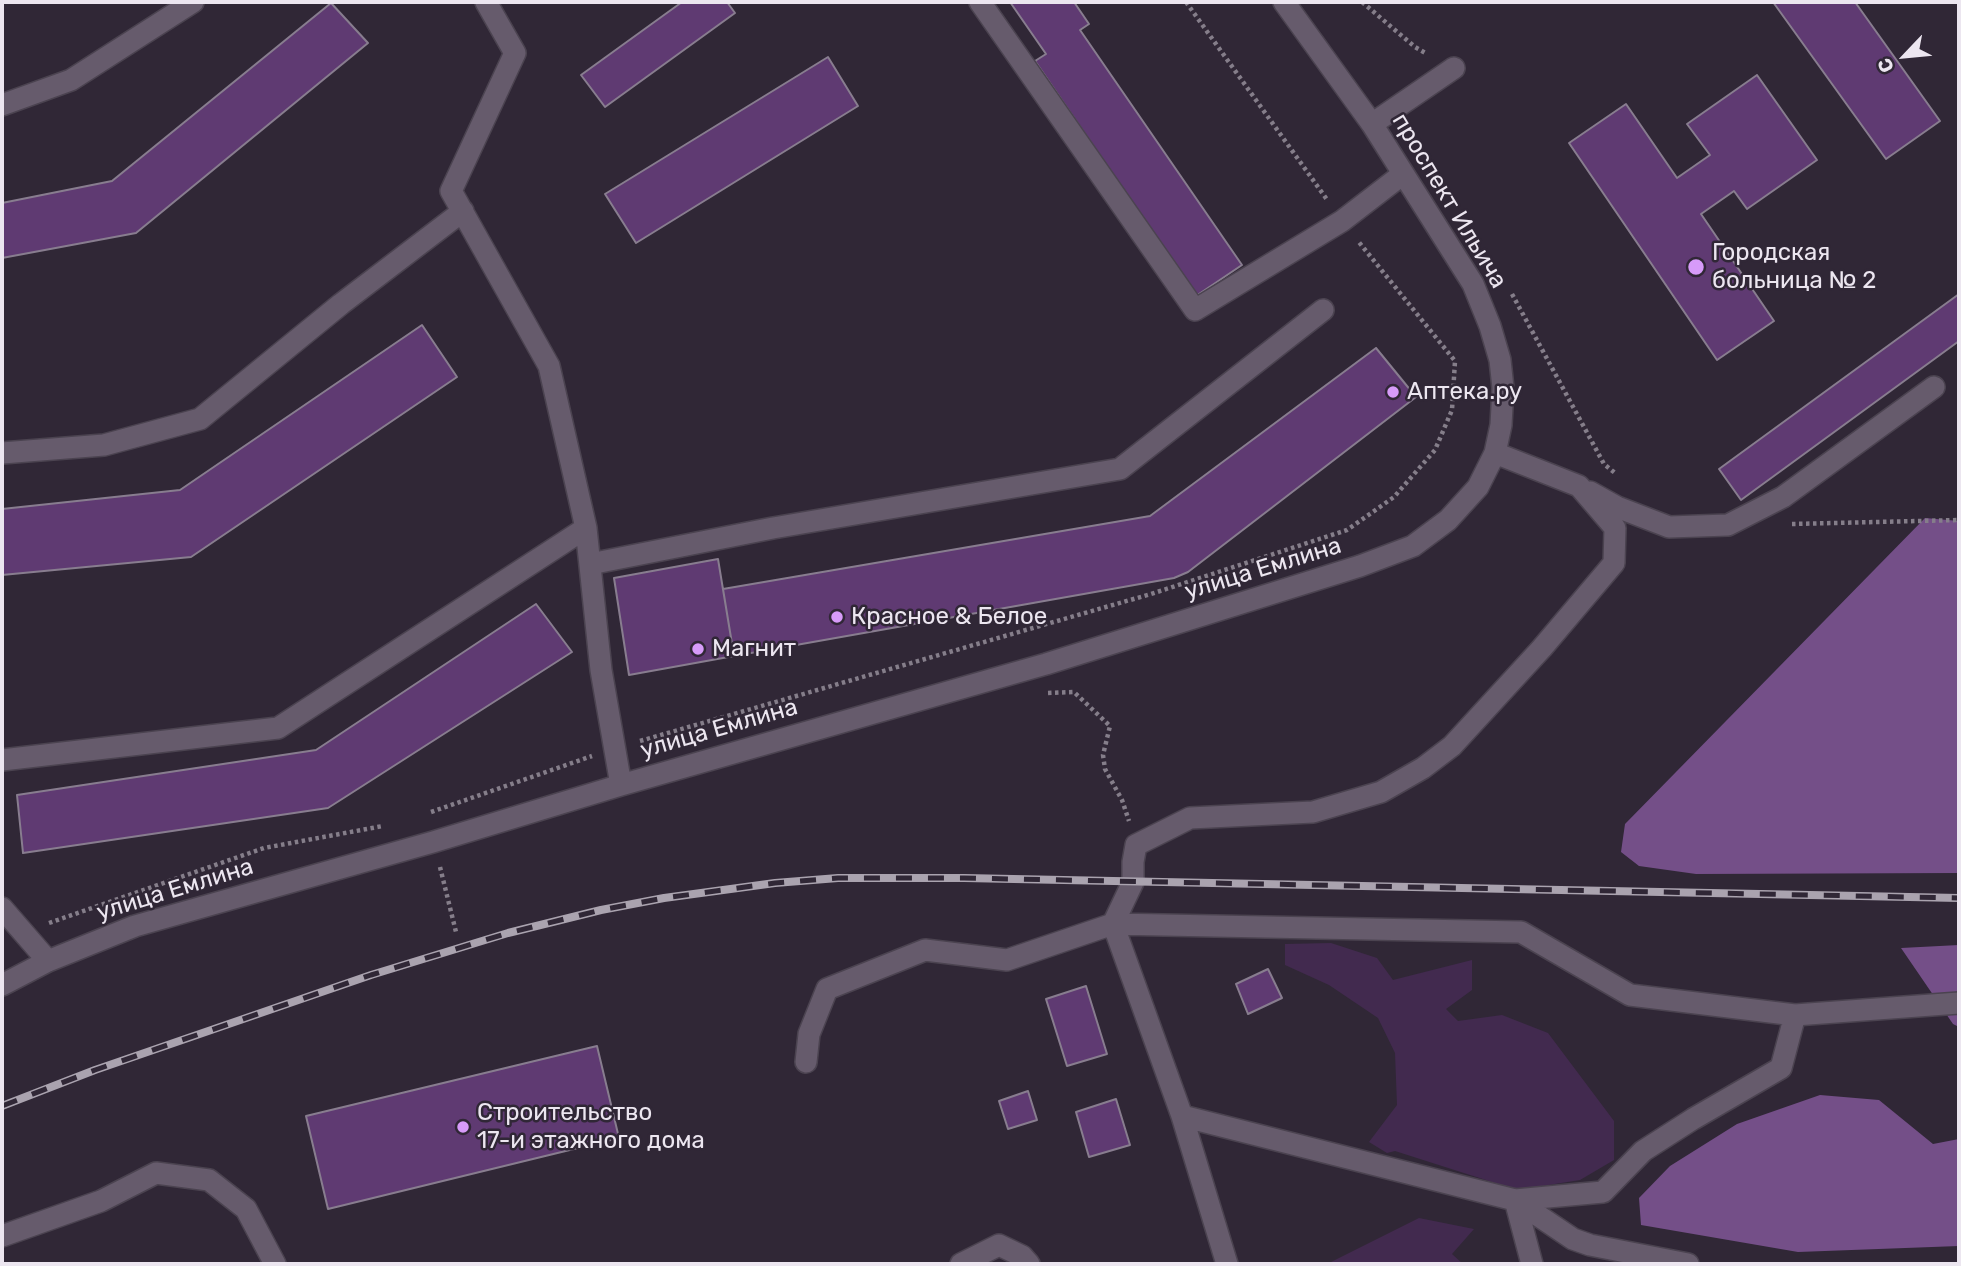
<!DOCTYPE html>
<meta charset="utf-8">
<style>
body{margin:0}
#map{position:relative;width:1961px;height:1266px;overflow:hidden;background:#302736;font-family:Rubik,sans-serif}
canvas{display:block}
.frame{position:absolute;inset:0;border:4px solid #ece6f0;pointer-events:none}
.north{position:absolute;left:1870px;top:21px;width:70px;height:70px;-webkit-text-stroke:5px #302736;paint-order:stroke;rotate:244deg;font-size:19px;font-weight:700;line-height:28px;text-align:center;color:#ece6f0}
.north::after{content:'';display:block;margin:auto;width:24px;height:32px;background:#ece6f0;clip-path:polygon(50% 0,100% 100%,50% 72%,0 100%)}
</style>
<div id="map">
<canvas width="1961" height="1266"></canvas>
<div class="frame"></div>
<div class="north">С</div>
</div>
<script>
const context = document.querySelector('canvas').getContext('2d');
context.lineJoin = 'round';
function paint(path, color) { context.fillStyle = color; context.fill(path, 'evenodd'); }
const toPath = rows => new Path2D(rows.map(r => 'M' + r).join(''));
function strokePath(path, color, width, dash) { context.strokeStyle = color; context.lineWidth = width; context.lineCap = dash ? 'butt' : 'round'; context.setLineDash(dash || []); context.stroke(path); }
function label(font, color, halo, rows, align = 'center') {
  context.font = font + ' Rubik,sans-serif'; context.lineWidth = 5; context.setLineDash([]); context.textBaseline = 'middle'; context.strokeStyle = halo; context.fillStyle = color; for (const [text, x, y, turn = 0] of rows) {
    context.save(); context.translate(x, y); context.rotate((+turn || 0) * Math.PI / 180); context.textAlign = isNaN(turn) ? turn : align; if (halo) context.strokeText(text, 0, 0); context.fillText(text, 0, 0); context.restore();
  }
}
const green = toPath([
 [1331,943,1377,958,1393,980,1472,960,1472,990,1446,1009,1458,1021,1502,1015,1548,1033,1614,1121,1614,1160,1580,1180,1517,1190,1395,1151,1387,1153,1369,1142,1397,1105,1395,1053,1378,1018,1329,985,1285,965,1285,944],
 [1419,1218,1474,1229,1452,1254,1463,1264,1327,1264]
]);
const forest = toPath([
 [1925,518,1959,521,1959,873,1696,874,1639,866,1621,852,1625,824],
 [1959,945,1959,1027,1953,1024,1901,948],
 [1820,1095,1879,1100,1933,1144,1959,1139,1959,1246,1798,1252,1641,1225,1639,1198,1670,1166,1737,1124]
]);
const building = toPath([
 [682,2,727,2,735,13,605,107,581,75,682,2],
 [1010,2,1074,2,1089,24,1080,30,1242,265,1196,296,1035,61,1046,54,1010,2],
 [1773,2,1855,2,1940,121,1886,159,1773,2],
 [331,3,368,43,136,233,2,258,2,203,112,181,331,3],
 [828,57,858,106,636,243,605,194,828,57],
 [1757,75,1817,160,1747,209,1734,191,1701,214,1774,321,1717,360,1569,143,1626,104,1677,178,1710,155,1687,124,1757,75],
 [1959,294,1959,341,1741,500,1719,469,1959,294],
 [422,325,457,377,191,557,2,575,2,509,180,490,422,325],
 [1376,348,1416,397,1188,572,1174,578,734,656,723,589,1150,516,1376,348],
 [718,559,734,656,629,675,614,578,718,559],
 [536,604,572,652,328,808,23,853,17,795,316,750,536,604],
 [1268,969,1282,998,1248,1014,1236,984,1268,969],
 [1086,986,1107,1054,1067,1066,1046,999,1086,986],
 [597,1046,619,1138,328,1209,306,1116,597,1046],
 [1028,1091,1037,1120,1008,1129,999,1101,1028,1091],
 [1116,1099,1130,1145,1089,1157,1076,1112,1116,1099]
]);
const path = toPath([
 [1186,2,1328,201],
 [1362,2,1415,47,1427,54],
 [1512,294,1604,464,1615,473],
 [1792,524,1959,520],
 [1048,693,1074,692,1110,726,1103,755,1105,769,1122,800,1129,821],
 [640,741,1151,594,1347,530,1394,497,1435,450,1452,410,1455,361,1358,241],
 [431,812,592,756],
 [440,867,456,932],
 [49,923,264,848,383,826]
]);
const minor = toPath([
 [486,2,515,53,451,191,549,366,586,528,601,670,621,785],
 [980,2,1195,310,1342,221,1403,174],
 [2,105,71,80,193,2],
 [1372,124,1454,68],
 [2,453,104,445,200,419,341,304,463,211],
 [1590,492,1617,507,1669,527,1728,525,1783,497,1934,387],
 [590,564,773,528,1120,469,1323,310],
 [2,760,278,728,586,528],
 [2,908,48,961],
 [2,985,48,961,135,926,433,842,621,785,1046,664,1360,566,1413,546,1448,520,1478,487,1495,453,1501,425,1503,388,1500,360,1490,326,1473,284,1372,124,1284,2],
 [806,1062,809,1034,827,989,925,950,1007,960,1113,924,1521,932,1630,995,1795,1015,1959,1003],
 [1182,1116,1515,1200,1532,1264],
 [1515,1200,1603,1192,1643,1151,1693,1119,1781,1068,1795,1015],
 [1515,1200,1573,1239,1590,1245,1688,1264],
 [2,1236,101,1201,156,1173,209,1180,246,1209,275,1264],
 [961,1264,999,1245,1022,1256,1029,1264],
 [1227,1264,1182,1116,1113,924,1133,882,1133,862,1136,845,1190,818,1313,812,1381,792,1423,768,1452,746,1542,648,1614,563,1615,528,1579,486,1495,453]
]);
const rail = toPath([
 [2,1106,95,1070,371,975,508,933,601,910,664,898,775,883,838,878,964,878,1959,898]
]);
const markers = [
 [1696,267,9,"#d79bf9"],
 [1393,392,7,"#d79bf9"],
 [837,617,7,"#d79bf9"],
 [698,649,7,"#d79bf9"],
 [463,1127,7,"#d79bf9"]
];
const streetNames = [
 ["проспект Ильича",1449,201,59],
 ["улица Емлина",1263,569,-17],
 ["улица Емлина",719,729,-16],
 ["улица Емлина",175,890,-17]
];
const poiNames = [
 ["Городская",1712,253],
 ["больница № 2",1712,281],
 ["Аптека.ру",1407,392],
 ["Красное & Белое",851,617],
 ["Магнит",712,649],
 ["Строительство",477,1113],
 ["17-и этажного дома",477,1141]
];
paint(green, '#422a4f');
paint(forest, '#744f88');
paint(building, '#5f3a72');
strokePath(building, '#887d8f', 2);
strokePath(minor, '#4b4350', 24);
strokePath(path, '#857e8a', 4.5, [3.5, 3.5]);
strokePath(minor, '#665b6c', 21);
strokePath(rail, '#aaa3af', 8);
strokePath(rail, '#302736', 5, [16]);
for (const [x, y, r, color] of markers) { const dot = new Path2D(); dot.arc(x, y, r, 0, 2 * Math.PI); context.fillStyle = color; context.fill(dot); strokePath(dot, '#302736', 2.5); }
label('24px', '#ece6f0', '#302736', streetNames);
label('24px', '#ece6f0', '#302736', poiNames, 'left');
</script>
